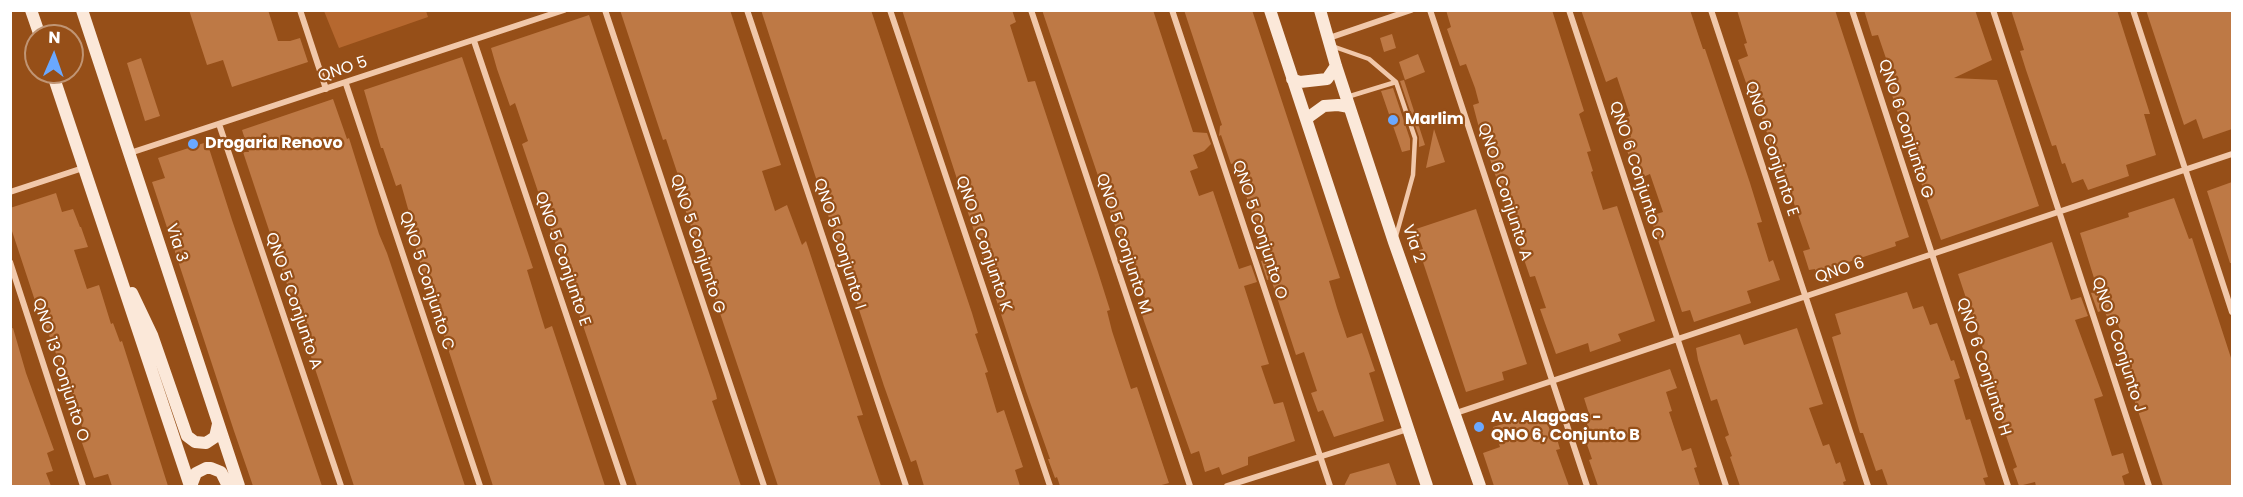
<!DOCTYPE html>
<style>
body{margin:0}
#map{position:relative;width:2243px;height:497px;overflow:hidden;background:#964f18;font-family:Poppins,sans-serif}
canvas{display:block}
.frame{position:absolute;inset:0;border:12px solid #fff;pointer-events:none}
.north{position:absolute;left:24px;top:24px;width:60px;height:60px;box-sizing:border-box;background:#964f18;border:2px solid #c09574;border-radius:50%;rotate:2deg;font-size:16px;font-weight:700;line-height:24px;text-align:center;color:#fff}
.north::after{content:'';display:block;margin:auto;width:21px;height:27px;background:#6aa8ff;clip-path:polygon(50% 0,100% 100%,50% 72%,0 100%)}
</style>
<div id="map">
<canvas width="2243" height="497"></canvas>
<div class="frame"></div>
<div class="north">N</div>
</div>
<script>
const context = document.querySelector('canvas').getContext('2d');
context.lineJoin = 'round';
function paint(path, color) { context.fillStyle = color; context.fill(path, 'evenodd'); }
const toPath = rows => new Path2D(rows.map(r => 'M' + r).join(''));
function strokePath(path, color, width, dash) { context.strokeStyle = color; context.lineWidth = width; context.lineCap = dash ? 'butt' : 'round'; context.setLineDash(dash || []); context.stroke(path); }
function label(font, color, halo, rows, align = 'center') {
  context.font = font + ' Poppins,sans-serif'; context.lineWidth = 4.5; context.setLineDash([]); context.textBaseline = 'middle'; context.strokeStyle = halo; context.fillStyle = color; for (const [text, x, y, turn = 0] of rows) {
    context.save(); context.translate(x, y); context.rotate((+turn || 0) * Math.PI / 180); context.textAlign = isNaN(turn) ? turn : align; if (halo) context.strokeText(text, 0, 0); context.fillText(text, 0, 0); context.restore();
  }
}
const green = toPath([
 [324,11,426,11,428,17,339,48]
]);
const building = toPath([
 [189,10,268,10,278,41,290,41,300,38,308,62,232,87,223,60,207,65],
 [620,10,730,10,781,165,762,171,775,211,787,205,802,245,806,241,863,415,857,416,881,486,778,486,681,197,675,179,679,178,666,139,663,140],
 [761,10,871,10,972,313,978,333,975,334,988,372,985,373,997,413,1004,410,1023,467,1015,470,1020,486,924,486,916,460,911,462,884,386],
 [902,10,1012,10,1016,22,1010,25,1028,82,1035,81,1098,272,1110,310,1107,311,1112,331,1131,389,1137,387,1169,483,1158,486,1060,486,1057,477,1055,478,1048,459,1050,459,1026,391],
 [1042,10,1153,10,1193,132,1207,133,1211,144,1204,151,1193,155,1198,168,1190,171,1199,196,1213,191,1239,269,1251,265,1257,282,1244,286,1269,364,1261,366,1274,404,1283,402,1295,441,1248,457,1248,465,1222,475,1219,467,1205,472,1199,451,1191,454,1144,321,1138,302,1145,298,1133,261,1125,243,1121,244],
 [1184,10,1252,10,1340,278,1329,281,1337,308,1347,338,1362,333,1375,371,1369,373,1384,421,1334,437,1323,410,1318,412,1311,393,1317,391,1304,352,1296,355,1271,279,1267,280,1261,261,1265,260,1252,221,1254,219,1235,163,1231,164,1221,135,1219,136,1220,126,1222,125],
 [1446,10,1552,10,1584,111,1579,114,1591,151,1587,152,1593,171,1591,172,1603,210,1617,206,1655,321,1618,334,1621,341,1590,352,1588,343,1556,354,1540,309,1546,308,1535,276,1530,277,1478,124,1473,105,1479,103,1475,88,1466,64,1460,66,1447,29,1451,27],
 [1581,10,1690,10,1703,49,1705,49,1750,183,1762,222,1757,223,1769,262,1773,260,1780,280,1747,291,1751,303,1694,322,1690,310,1682,312,1650,216,1663,212,1650,174,1643,177,1637,157,1630,160,1624,140,1631,137,1625,118,1630,116,1617,77,1606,82],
 [1737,10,1835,10,1909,237,1895,242,1896,246,1816,273,1815,269,1809,270,1803,251,1810,249,1783,172,1777,174,1770,155,1774,154,1761,115,1758,117,1738,60,1748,56,1744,44,1747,43],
 [1864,10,1975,10,1992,60,1954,78,1997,80,2039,206,1941,240,1910,151,1915,149,1904,112,1898,113,1885,74,1891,73,1878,35,1872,36],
 [2011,10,2117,10,2150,114,2144,114,2156,155,2126,165,2129,176,2088,190,2083,179,2072,183,2065,163,2062,164,2056,145,2052,146,2026,70,2020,51,2024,50],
 [2146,10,2232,10,2232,129,2203,139,2196,119,2184,125],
 [589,15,716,394,717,399,712,401,741,486,637,486,522,144,528,141,515,103,510,106,497,69,491,48],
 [1392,34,1396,48,1384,52,1380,38],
 [1418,54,1425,72,1405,80,1399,62],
 [462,57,533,268,527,270,545,329,552,326,605,486,493,486,420,263,409,225,412,223,401,184,396,186,383,148,381,148,364,90],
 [141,58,160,116,145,121,127,63],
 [1404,80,1425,145,1419,147,1419,137,1400,81],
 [1393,88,1410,139,1410,150,1402,152,1381,91],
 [333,99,347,139,349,138,379,234,387,253,465,486,354,486,243,152,249,152,242,130],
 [1434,129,1445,162,1426,168],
 [207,142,232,220,322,486,253,486,234,431,152,182,165,178,158,158],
 [2232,182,2232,263,2230,263,2207,191],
 [56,193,62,212,73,209,80,227,81,227,88,247,74,250,87,289,99,285,111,324,113,323,120,342,122,341,168,486,112,486,108,474,94,478,81,440,86,439,71,394,73,393,62,361,59,362,45,324,43,325,10,225,10,208],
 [2174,198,2189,239,2192,238,2232,361,2232,486,2163,486,2117,348,2125,346,2115,315,2107,317,2104,310,2098,312,2091,293,2098,291,2080,233,2129,217,2128,213],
 [1476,209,1527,364,1502,372,1504,380,1466,392,1419,250,1423,249,1416,229],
 [2052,242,2071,300,2081,297,2088,316,2075,320,2103,396,2094,399,2112,456,2123,453,2129,473,2122,476,2125,486,2036,486,2035,482,2019,486,2013,469,2017,467,1984,372,1990,370,1958,274],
 [1907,292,1913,309,1923,306,1930,325,1937,323,1951,361,1954,360,1960,378,1954,380,1966,420,1970,419,1982,457,1988,477,1983,478,1986,486,1888,486,1882,469,1876,471,1863,433,1860,433,1832,337,1841,334,1835,314],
 [13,328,26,373,54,450,47,453,53,471,46,473,51,486,10,486,10,329],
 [1797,328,1823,404,1809,408,1823,446,1829,444,1836,464,1840,462,1846,481,1843,482,1844,486,1740,486,1730,457,1732,456,1725,437,1729,435,1717,399,1711,401,1698,360,1696,348,1740,334,1744,345],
 [1670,369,1677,388,1666,392,1672,411,1669,412,1682,451,1691,448,1697,467,1694,468,1700,486,1598,486,1589,460,1592,459,1585,439,1591,436,1585,418,1590,417,1584,398],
 [1544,411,1550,431,1554,429,1560,449,1556,450,1569,486,1494,486,1483,453,1500,447,1493,427],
 [1389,463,1397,486,1344,486,1350,474]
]);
const service = toPath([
 [1332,46,1369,59,1396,82,1415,138,1413,175,1396,236],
 [1347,97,1396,82]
]);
const minor = toPath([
 [300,10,326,89],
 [605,10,764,486],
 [747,10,906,486],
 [890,10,1050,486],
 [1031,10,1190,486],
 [1172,10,1330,486],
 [1430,10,1587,486],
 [1569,10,1726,486],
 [1711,10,1868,486],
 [1852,10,2008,486],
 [1993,10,2149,486],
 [2133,10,2232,312],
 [1329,38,1411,10],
 [474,41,624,486],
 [346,84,480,486],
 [219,124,341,486],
 [130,153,564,10],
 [10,192,83,168],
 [10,262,83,486],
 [1456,413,2232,154],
 [1227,486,1408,429]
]);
const secondary = toPath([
 [31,10,40,36],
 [82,10,239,486],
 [1270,10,1427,486],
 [1320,10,1336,66,1394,242,1480,486],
 [52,72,190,486],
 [1292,79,1300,82,1327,79,1336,66],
 [1306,119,1324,106,1338,105,1349,107],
 [132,293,152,335,187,436,195,442,206,443,215,437,218,424],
 [191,486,196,473,206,468,211,468,221,472,228,486]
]);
const markers = [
 [1393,120,6,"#6aa8ff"],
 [193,144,6,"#6aa8ff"],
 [1479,427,6,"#6aa8ff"]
];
const streetNames = [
 ["QNO 5",343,70,-18],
 ["QNO 6 Conjunto G",1905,129,72],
 ["QNO 6 Conjunto E",1771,149,72],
 ["QNO 6 Conjunto C",1636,171,72],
 ["QNO 6 Conjunto A",1504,192,72],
 ["QNO 5 Conjunto O",1259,230,72],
 ["Via 3",176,243,72],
 ["QNO 5 Conjunto G",697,244,72],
 ["QNO 5 Conjunto I",839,244,72],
 ["QNO 5 Conjunto K",983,244,71],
 ["QNO 5 Conjunto M",1123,244,72],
 ["Via 2",1413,244,71],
 ["QNO 5 Conjunto E",562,259,71],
 ["QNO 6",1840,271,-18],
 ["QNO 5 Conjunto C",426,281,72],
 ["QNO 5 Conjunto A",293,301,71],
 ["QNO 6 Conjunto J",2118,345,72],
 ["QNO 6 Conjunto H",1983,367,72],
 ["QNO 13 Conjunto O",60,370,72]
];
const poiNames = [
 ["Marlim",1405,120],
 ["Drogaria Renovo",205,144],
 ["Av. Alagoas -",1491,418],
 ["QNO 6, Conjunto B",1491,436]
];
paint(green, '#b6682f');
paint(building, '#be7945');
strokePath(service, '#f1c8aa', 4.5);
strokePath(minor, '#f1c8aa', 6);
strokePath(secondary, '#fbe8d9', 12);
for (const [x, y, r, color] of markers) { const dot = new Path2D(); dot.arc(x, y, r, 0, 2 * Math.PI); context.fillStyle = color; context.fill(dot); strokePath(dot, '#964f18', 2); }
label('16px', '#fff', '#964f18', streetNames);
label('bold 16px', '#fff', '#964f18', poiNames, 'left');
</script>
